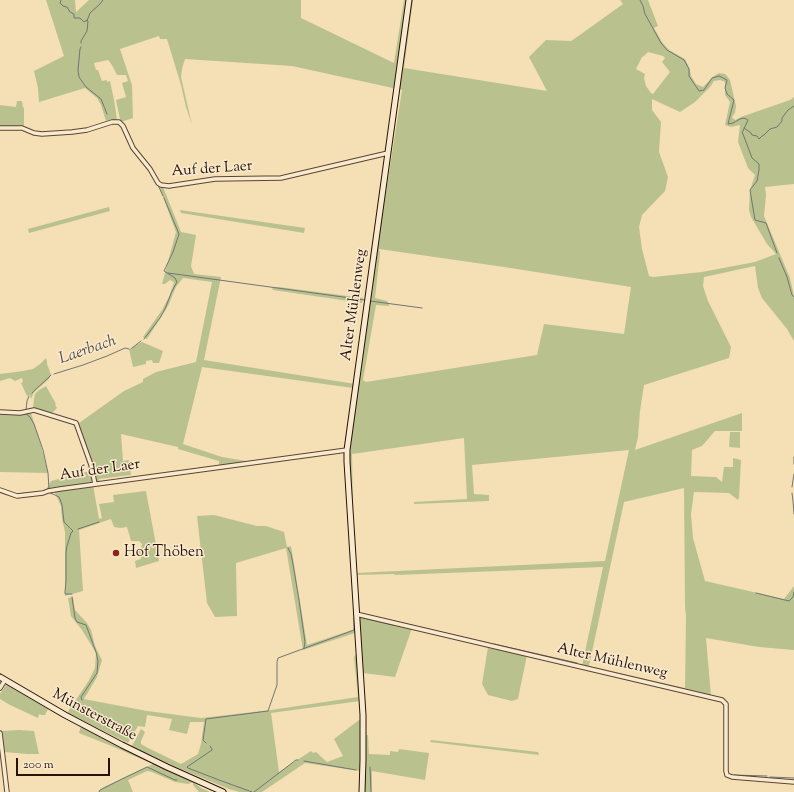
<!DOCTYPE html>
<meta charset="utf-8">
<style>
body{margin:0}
#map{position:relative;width:794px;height:792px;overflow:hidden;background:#f5dfb5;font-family:"Sorts Mill Goudy",serif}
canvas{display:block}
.scale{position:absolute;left:16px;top:758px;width:94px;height:18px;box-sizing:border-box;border:2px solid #2a1107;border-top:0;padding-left:5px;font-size:12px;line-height:14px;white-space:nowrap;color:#2a1107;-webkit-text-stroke:3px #f8eacf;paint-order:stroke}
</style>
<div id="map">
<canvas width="794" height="792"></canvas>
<div class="scale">200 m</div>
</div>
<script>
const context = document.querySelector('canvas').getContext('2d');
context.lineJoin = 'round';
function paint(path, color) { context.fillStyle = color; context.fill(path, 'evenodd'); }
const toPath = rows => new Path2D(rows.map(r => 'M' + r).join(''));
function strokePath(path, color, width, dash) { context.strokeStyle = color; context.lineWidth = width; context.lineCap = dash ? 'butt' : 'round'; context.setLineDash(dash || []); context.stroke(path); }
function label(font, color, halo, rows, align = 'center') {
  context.font = font + ' "Sorts Mill Goudy",serif'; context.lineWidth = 3; context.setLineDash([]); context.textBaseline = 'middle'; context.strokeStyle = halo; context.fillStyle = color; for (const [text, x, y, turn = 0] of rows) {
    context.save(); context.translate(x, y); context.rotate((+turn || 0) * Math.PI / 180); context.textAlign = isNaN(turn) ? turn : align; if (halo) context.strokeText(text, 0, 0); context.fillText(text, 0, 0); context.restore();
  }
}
const green = toPath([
 [46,0,75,0,76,12,89,0,301,0,301,18,394,63,404,0,413,0,404,68,547,91,529,57,546,40,571,41,577,37,623,4,620,0,648,0,658,26,654,28,662,42,669,50,685,59,688,65,690,70,691,76,696,84,703,87,714,76,719,73,725,74,727,76,730,80,736,106,735,113,732,117,735,120,741,117,790,100,794,97,794,184,765,187,766,195,764,216,790,278,794,296,794,341,787,329,762,298,758,288,755,266,704,277,703,286,708,301,731,347,729,358,644,385,640,411,638,437,635,450,742,413,742,431,715,431,702,446,692,450,691,476,716,477,722,482,724,467,733,467,733,458,741,460,739,498,738,500,729,493,694,492,691,514,693,538,705,581,784,599,794,586,794,650,759,647,706,638,711,696,582,666,603,567,395,575,394,574,355,575,356,573,605,561,629,450,472,465,474,494,489,495,489,501,414,504,414,502,467,499,464,438,352,454,353,508,351,508,349,451,377,249,402,90,292,66,185,59,182,69,181,77,192,125,186,107,181,85,167,39,160,39,159,36,120,49,132,85,133,118,121,122,120,119,116,100,126,97,122,83,128,81,126,75,117,75,112,65,108,60,94,63,96,70,98,70,102,81,107,80,107,82,110,81,114,100,117,120,110,120,106,121,101,105,97,98,85,88,39,102,38,88,34,71,64,56],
 [648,52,663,56,665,58,662,62,670,72,653,94,651,93,646,86,644,78,645,74,636,69,642,57,644,56],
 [720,80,725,82,725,95,730,102,725,125,731,127,740,125,738,142,748,168,755,175,750,190,749,210,751,217,767,244,776,254,755,262,702,272,653,277,649,276,642,249,639,227,642,215,665,191,668,177,659,152,661,122,652,110,652,99,680,112,695,102,710,87,714,81],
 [379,249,504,267,631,287,624,334,544,324,537,355,366,382,363,380,376,305,389,306,389,304,387,301,375,298,380,253],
 [684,488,685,606,686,617,685,688,589,666,624,502],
 [17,101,22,101,23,107,24,108,24,127,0,127,0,105,16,107],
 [159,186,163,187,181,232,196,235,191,266,194,274,221,277,204,360,355,384,353,388,202,367,183,444,222,457,252,462,219,466,219,461,178,449,178,447,121,434,123,461,129,460,131,475,99,479,99,481,96,482,93,464,80,432,79,425,79,423,124,391,143,382,143,379,156,372,196,362,212,282,183,278,176,287,168,306,147,339,143,337,162,310,170,295,174,282,170,280,165,284,162,284,176,232],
 [109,207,110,211,29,233,28,229],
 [180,210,305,228,304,233,181,213],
 [279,287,363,298,362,303,273,290,272,288],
 [142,342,163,351,159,363,153,363,152,360,146,361,146,364,133,367,129,349],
 [46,358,47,362,47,364,50,372,51,375,49,379,34,392,31,399,30,395,27,396,21,383,23,382,22,378,15,381,10,378,0,381,0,374,23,371,33,369,40,364],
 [46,386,56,404,55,405,57,408,52,413,38,409,33,409,34,398,35,394,39,390],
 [31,413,40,442,48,473,0,472,0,414,21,415],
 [730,432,740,432,740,448,729,447],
 [90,471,92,482,46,490,51,481],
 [93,485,99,519,102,518,99,504,114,502,113,495,146,491,159,561,136,568,135,561,141,559,138,551,141,549,142,544,139,541,131,541,127,527,120,528,114,527,111,519,79,530,83,591,65,596,65,532,62,519,61,506,54,491],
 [214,515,257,526,266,526,284,532,287,547,291,546,307,645,355,629,355,633,303,650,286,548,236,563,237,616,215,617,207,603,197,516],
 [73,597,75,610,87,623,91,630,95,646,102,660,97,677,84,699,147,711,201,718,271,710,358,697,354,657,357,653,360,701,271,713,279,772,311,751,313,753,316,752,327,762,343,756,334,739,359,720,361,720,360,771,305,763,262,792,239,792,229,789,176,767,132,746,141,729,145,732,141,741,141,744,148,748,181,764,198,754,201,744,204,722,190,722,187,734,169,730,172,719,147,715,145,727,138,726,128,743,67,713,88,682,95,668,96,653,82,630,71,616,68,598],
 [359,617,412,628,395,677,363,673],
 [488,647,527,655,518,699,512,701,488,695,482,684],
 [6,685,7,685,48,709,45,715,41,715,39,714,38,718,10,705,0,699,0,694],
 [81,726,154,764,193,782,201,788,210,792,199,792,193,785,193,782,188,784,175,782,152,772,147,771,128,780,133,792,98,792,104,787,153,764,109,745,79,733],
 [19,730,34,731,39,754,27,754,4,752,2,731],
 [366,735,368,735,369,754,390,755,390,751,398,752,399,749,429,753,425,780,372,771,372,792,364,792],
 [431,740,538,752,539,755,430,742]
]);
const stream = toPath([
 [61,0,60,3,63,6,67,7,70,12,74,14,74,18,80,18,84,22,87,20,88,21,87,31,81,41,81,43],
 [640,0,643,6,645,14,661,43,667,50,684,60,689,69,689,76,699,91,704,90,712,78,719,76,727,80,725,88,727,94,734,100,728,124,733,123,740,119,744,118,748,120,742,133,743,134,752,158,759,164,759,170,757,181,750,190,755,220,766,223,777,253],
 [87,21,90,13,100,4,103,0],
 [81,47,80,49,78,70,79,77,86,87,101,99,107,114],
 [744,128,751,133,752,135,757,136,759,139,762,136,764,135,770,129,777,127,782,121,782,118,788,110,794,106],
 [158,185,163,196],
 [779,258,787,277,792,295,794,297],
 [168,273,365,300],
 [370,301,422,308],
 [144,339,160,318,165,309,172,291,177,282,175,278,164,271,173,252,179,234,164,198],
 [132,348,141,341],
 [54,374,83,365,107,356,125,348,129,349],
 [32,393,48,378,51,375],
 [26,410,27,401,29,396],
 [26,414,30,417,34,424,43,450,48,473,49,489],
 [794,457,794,464],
 [792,487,794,474],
 [50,493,55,495,59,497,60,499,62,505,64,522,73,531,71,533,67,546,66,552,66,581,65,592,65,594,72,594],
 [792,493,793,501,794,514],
 [78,529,99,522],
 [288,548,291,554,293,564,299,600,305,642,304,648],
 [756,593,789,601,793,597,794,592],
 [72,597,75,618,77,622,86,625,96,652,98,661,97,673,81,697,82,700],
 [359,617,393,625],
 [394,621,488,643],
 [494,644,577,663],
 [206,743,203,740,206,719,268,711,277,685,277,662,278,658,354,630,354,618],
 [210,746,212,749,212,750,187,767,188,768,219,780,252,792],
 [304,761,356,770],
 [370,767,371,792],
 [733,775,767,776],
 [770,777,794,778],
 [99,792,100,790,122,779,147,767,175,780,177,780],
 [254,792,296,760,298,760]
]);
const street = toPath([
 [0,128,22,128,34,133,42,134,72,132,87,130,112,122,119,122,123,126,133,148,150,169,158,183,161,185,169,186,215,179,281,178,388,153],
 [0,412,20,413,34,410,76,423,91,465,95,484],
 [0,490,17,496,43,493,48,491,60,489,347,450],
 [356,614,722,700,726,704,726,771,727,775,732,777,794,782],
 [0,688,5,680],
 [0,733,7,792]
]);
const secondary = toPath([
 [0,677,65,715,122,745,167,767,223,792],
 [362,792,363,760,363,715,347,462,347,450,409,0]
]);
const markers = [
 [116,553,4,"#8f2418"]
];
const streetNames = [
 ["Auf der Laer",212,170,-4],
 ["Alter Mühlenweg",355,305,-82],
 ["Auf der Laer",100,471,-8],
 ["Alter Mühlenweg",612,662,13],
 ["Münsterstraße",94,716,28]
];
const poiNames = [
 ["Hof Thöben",124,553]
];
const waterNames = [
 ["Laerbach",88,351,-19]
];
paint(green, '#b9c28f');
strokePath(stream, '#717671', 1);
strokePath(street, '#5d4432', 5.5);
strokePath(secondary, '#2a1107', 7);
strokePath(street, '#f8eacf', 3.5);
strokePath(secondary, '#f8eacf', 5);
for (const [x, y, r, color] of markers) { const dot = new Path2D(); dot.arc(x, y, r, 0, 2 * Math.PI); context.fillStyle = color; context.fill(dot); strokePath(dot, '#f8eacf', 1.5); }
label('15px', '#2a1107', '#f8eacf', streetNames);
label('15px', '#2a1107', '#f8eacf', poiNames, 'left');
label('italic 16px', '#534c45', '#f8eacf', waterNames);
</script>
